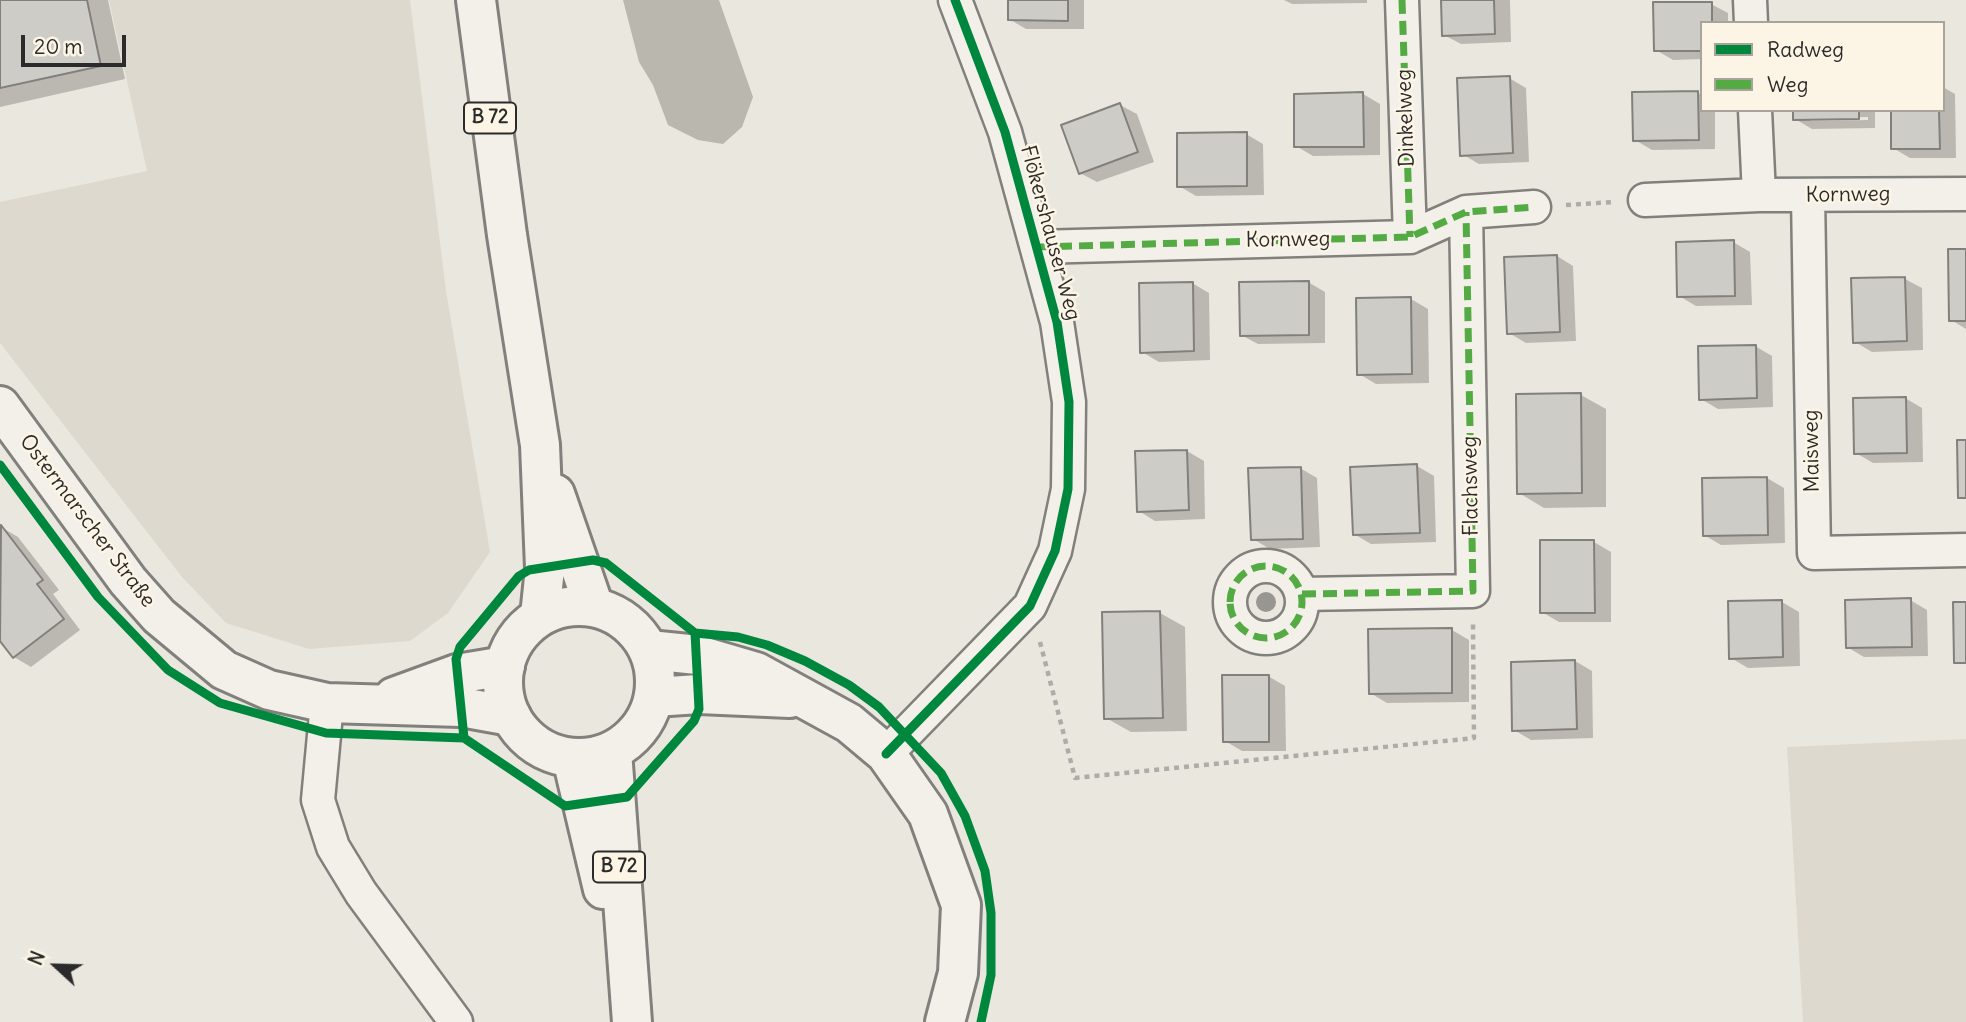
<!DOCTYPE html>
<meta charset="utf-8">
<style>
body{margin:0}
#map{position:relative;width:1966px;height:1022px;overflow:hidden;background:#eae7df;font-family:Delius,sans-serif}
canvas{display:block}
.legend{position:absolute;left:1700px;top:21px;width:245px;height:91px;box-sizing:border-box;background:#fcf5e5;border:2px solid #a8a49b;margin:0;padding:9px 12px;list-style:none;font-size:21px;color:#2b2b2b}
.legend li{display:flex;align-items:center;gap:14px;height:35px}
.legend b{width:35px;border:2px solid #a8a49b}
.north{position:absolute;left:21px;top:931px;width:70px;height:70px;-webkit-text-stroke:5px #fcf5e5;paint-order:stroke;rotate:292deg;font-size:19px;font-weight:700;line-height:28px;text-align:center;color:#2b2b2b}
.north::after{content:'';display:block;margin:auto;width:24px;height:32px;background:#2b2b2b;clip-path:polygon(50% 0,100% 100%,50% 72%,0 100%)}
.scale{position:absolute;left:21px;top:35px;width:105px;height:32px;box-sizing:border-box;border:4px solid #2b2b2b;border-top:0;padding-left:9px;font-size:21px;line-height:24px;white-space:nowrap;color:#2b2b2b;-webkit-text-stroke:5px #fcf5e5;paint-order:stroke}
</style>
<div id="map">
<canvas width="1966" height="1022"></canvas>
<ul class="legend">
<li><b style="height:9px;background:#00873e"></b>Radweg</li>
<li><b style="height:9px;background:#54ab44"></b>Weg</li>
</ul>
<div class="north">N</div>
<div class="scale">20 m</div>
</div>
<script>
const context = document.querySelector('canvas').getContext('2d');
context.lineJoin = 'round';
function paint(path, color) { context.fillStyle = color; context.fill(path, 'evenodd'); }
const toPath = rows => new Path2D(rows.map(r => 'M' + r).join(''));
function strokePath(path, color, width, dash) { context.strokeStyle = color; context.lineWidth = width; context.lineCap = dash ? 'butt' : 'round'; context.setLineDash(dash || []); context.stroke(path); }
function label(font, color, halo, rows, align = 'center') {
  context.font = font + ' Delius,sans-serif'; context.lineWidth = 5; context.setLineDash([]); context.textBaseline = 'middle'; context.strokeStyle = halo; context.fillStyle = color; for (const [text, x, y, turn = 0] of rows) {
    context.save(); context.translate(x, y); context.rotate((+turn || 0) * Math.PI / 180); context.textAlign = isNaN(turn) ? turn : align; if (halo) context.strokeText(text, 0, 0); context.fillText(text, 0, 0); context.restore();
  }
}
const built = toPath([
 [109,0,410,0,446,291,490,552,448,613,410,641,309,649,226,623,182,577,0,343,0,202,147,171],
 [1966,739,1966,1022,1803,1022,1787,747]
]);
const water = toPath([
 [623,0,719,0,753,97,742,127,723,144,698,140,668,125,653,85,639,62]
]);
const shadow = toPath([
 [0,0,108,0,125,79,0,107],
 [1009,0,1084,0,1084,29,1026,29,1009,19],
 [1284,0,1367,0,1367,3,1292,4],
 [1443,0,1510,0,1511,42,1461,44,1444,35],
 [1711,4,1728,13,1728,23,1702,23,1702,59,1673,60,1656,50],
 [1509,78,1526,88,1529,162,1479,164,1462,154],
 [1943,87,1955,94,1956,158,1910,158,1893,148,1893,110,1943,110],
 [1698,93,1702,95,1702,110,1715,110,1715,149,1652,150,1635,140],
 [1363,94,1380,104,1380,155,1313,156,1296,146],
 [1120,105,1137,114,1154,162,1097,182,1080,173],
 [1795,110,1875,110,1875,128,1812,129,1795,119],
 [1868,117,1868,120,1810,121,1810,118],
 [1246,134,1263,144,1264,195,1196,196,1179,186],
 [1733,242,1750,252,1752,305,1696,306,1679,296],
 [1966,250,1966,329,1951,320],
 [1557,256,1573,266,1576,341,1526,343,1509,333],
 [1905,279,1922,288,1923,350,1872,352,1855,342],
 [1308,282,1325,292,1325,343,1258,344,1241,335],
 [1192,283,1209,293,1210,360,1159,362,1142,352],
 [1411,299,1428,309,1429,383,1376,384,1359,374],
 [1755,346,1772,356,1773,407,1718,409,1701,399],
 [1581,395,1606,409,1606,507,1544,508,1519,493],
 [1905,398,1922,408,1923,462,1873,463,1856,453],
 [1187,451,1204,461,1205,519,1155,521,1139,511],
 [1417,466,1434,476,1436,542,1371,544,1354,534],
 [1300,468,1317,478,1320,547,1270,549,1253,539],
 [1767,478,1784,488,1785,543,1721,545,1704,535],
 [1,527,18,537,59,590,53,594,80,630,31,667,14,657,0,638],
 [1594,542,1611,552,1611,622,1559,622,1542,612],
 [1910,600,1927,610,1928,656,1864,657,1847,647],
 [1782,602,1799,612,1800,666,1748,668,1731,658],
 [1160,613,1185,627,1187,731,1131,732,1106,718],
 [1452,630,1469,640,1469,702,1387,703,1370,693],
 [1575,661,1592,671,1593,738,1531,740,1514,730],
 [1268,676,1285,686,1286,751,1242,751,1225,741]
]);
const building = toPath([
 [0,0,87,0,101,66,0,88,0,0],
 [1008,0,1068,0,1068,21,1008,20,1008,0],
 [1441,0,1494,0,1495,34,1442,36,1441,0],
 [1653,2,1712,2,1712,23,1702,23,1702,51,1654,51,1653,2],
 [1510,76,1513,153,1460,156,1457,78,1510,76],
 [1698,91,1699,140,1633,141,1632,92,1698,91],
 [1363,92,1364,147,1294,147,1294,94,1363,92],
 [1120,103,1138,152,1079,174,1061,125,1120,103],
 [1793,110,1859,110,1859,119,1793,120,1793,110],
 [1891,110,1939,110,1940,149,1891,149,1891,110],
 [1247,132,1247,186,1177,187,1177,133,1247,132],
 [1734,240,1735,296,1677,297,1676,242,1734,240],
 [1948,249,1966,249,1966,321,1949,321,1948,249],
 [1557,255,1560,332,1507,334,1504,257,1557,255],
 [1905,277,1907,341,1853,343,1851,278,1905,277],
 [1309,281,1309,335,1240,336,1239,282,1309,281],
 [1193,282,1194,351,1140,353,1139,283,1193,282],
 [1411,297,1412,374,1357,375,1356,298,1411,297],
 [1756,345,1757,398,1699,400,1698,346,1756,345],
 [1581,393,1582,493,1517,494,1516,394,1581,393],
 [1906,397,1907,453,1854,454,1853,398,1906,397],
 [1957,440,1966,440,1966,498,1958,498,1957,440],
 [1187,450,1189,510,1137,512,1135,451,1187,450],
 [1417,464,1420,533,1353,535,1350,467,1417,464],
 [1301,467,1303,539,1251,540,1248,468,1301,467],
 [1767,477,1768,535,1703,536,1702,478,1767,477],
 [1,525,43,580,37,584,64,619,13,658,0,641,1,525],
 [1540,540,1594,540,1595,613,1540,613,1540,540],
 [1911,598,1912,647,1846,648,1845,600,1911,598],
 [1782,600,1783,657,1729,659,1728,601,1782,600],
 [1953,602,1966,602,1966,663,1954,663,1953,602],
 [1160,611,1163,718,1104,719,1102,612,1160,611],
 [1452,628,1452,693,1369,694,1368,629,1452,628],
 [1575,660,1577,729,1512,731,1511,662,1575,660],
 [1222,675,1269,675,1269,742,1223,742,1222,675]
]);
const path = toPath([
 [1566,205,1614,202],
 [1040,642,1075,778,1474,738,1473,623]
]);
const minor = toPath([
 [1402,0,1410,237],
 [1750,0,1751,23],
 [1755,110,1759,195],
 [1808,196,1814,553,1966,550],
 [1645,200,1759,195,1966,194],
 [1037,247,1410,237,1466,212,1534,207],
 '1230 602a36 36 0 1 1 72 0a36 36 0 1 1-72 0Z',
 [1302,594,1473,591,1466,212],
 [327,703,318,800,333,847,361,893,456,1022],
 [886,754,1030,606,1055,551,1068,489,1069,402,1057,322,1005,132,955,0]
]);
const secondary = toPath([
 [0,406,128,581,159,616,224,670,269,690,327,703,461,707,511,716],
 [649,650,698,655,756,672,849,723,886,754,928,814,961,905,958,973,945,1022],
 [394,697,457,674,505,666],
 [654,697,699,694,790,698]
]);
const primary = toPath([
 [476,0,507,235,540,445,545,568,540,616],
 [555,494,594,607],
 '503 682a76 76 0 1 1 152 0a76 76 0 1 1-152 0Z',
 [612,751,632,1022],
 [572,758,603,889]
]);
const quiet = toPath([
 [1402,0,1410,237],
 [1037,247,1410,237,1466,212,1534,207],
 '1230 602a36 36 0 1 1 72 0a36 36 0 1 1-72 0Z',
 [1302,594,1473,591,1466,212]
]);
const cycleway = toPath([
 [0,465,98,597,168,670,220,703,326,733,464,738,565,806,627,797,694,721,699,709,695,633],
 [464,738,456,659,460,647,519,576,529,570,593,560,606,563,695,633,738,637,767,645,805,661,849,685,879,707,941,773,965,816,985,871,991,913,991,975,981,1022],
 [886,754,1030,606,1055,551,1068,489,1069,402,1057,322,1005,132,955,0]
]);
const trees = [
 [1266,602]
];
const shields = [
 [490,118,52],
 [619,867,52]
];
const shieldNames = [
 ["B 72",490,118],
 ["B 72",619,867]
];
const streetNames = [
 ["Dinkelweg",1406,118,-92],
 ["Kornweg",1848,195,-1],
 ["Flökershauser Weg",1050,233,75],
 ["Kornweg",1288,240,-1],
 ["Maisweg",1812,451,-91],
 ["Flachsweg",1471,486,-91],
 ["Ostermarscher Straße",87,521,53]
];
paint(built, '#ddd9ce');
paint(water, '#bab7ae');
paint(shadow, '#0003');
paint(building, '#ceccc6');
strokePath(building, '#81807c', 2);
strokePath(minor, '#81807c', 37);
strokePath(secondary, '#81807c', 44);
strokePath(primary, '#81807c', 44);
strokePath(path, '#aeaca9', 4.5, [5, 5]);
strokePath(minor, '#f3f0ea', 32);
strokePath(secondary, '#f3f0ea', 38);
strokePath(primary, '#f3f0ea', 38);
strokePath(quiet, '#54ab44', 7, [14, 7]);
strokePath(cycleway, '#00873e', 9);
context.fillStyle = '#989690';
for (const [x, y] of trees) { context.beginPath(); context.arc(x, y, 10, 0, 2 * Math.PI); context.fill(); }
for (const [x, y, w] of shields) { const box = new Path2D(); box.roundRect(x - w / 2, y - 15.5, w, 31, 5); context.fillStyle = '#fcf5e5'; context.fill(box); strokePath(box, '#2b2b2b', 2); }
label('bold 19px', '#2b2b2b', null, shieldNames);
label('21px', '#2b2b2b', '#fcf5e5', streetNames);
</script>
